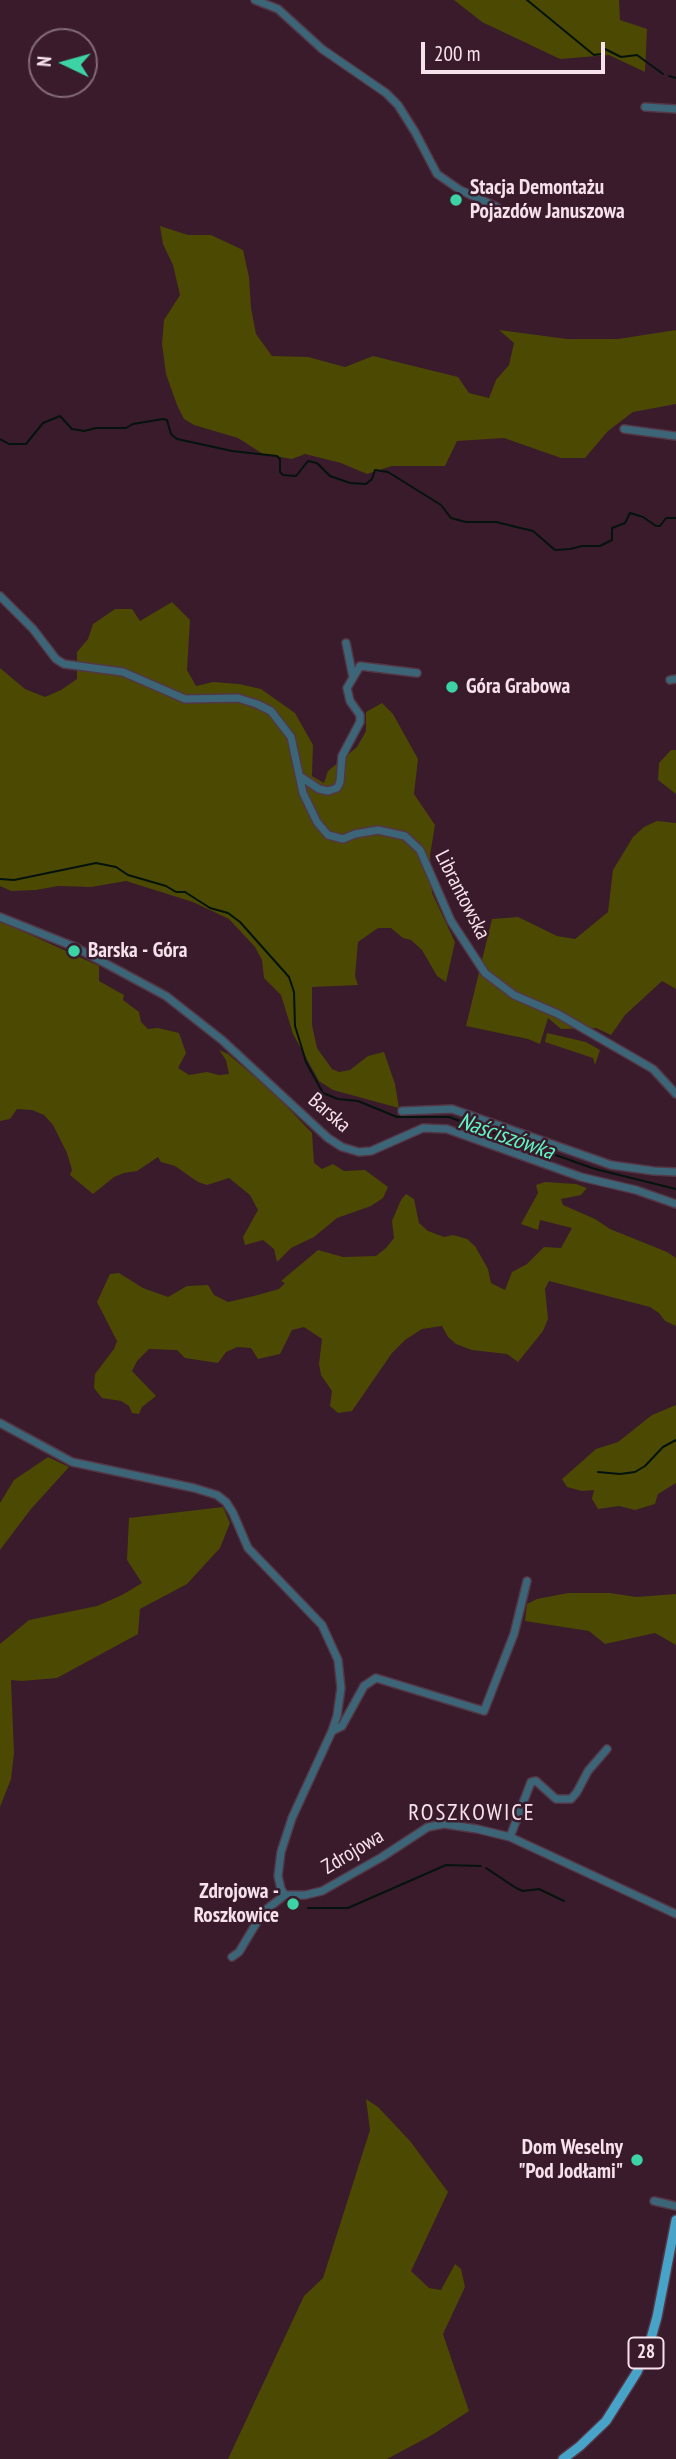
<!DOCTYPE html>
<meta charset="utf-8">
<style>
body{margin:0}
#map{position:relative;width:676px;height:2459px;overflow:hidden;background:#391b2b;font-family:"PT Sans Narrow",sans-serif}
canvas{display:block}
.north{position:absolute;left:28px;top:28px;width:70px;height:70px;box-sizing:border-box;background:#391b2b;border:2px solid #856b78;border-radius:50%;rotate:275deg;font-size:19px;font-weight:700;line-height:28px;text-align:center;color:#f7e2ec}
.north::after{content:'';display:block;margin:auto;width:24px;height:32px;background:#3cd4a4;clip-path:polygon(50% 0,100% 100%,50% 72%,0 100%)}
.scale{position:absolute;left:421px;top:42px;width:184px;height:32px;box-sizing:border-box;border:4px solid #f7e2ec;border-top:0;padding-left:9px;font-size:21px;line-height:24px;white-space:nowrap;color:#f7e2ec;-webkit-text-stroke:5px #391b2b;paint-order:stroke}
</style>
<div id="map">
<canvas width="676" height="2459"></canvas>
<div class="north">N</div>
<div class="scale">200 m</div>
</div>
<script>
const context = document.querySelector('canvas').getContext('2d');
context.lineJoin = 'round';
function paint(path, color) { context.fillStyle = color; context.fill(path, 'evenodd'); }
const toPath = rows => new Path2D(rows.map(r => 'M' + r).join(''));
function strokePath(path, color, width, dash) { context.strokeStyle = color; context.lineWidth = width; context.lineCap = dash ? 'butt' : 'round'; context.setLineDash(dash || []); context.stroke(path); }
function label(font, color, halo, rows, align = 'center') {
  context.font = font + ' "PT Sans Narrow",sans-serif'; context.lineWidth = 5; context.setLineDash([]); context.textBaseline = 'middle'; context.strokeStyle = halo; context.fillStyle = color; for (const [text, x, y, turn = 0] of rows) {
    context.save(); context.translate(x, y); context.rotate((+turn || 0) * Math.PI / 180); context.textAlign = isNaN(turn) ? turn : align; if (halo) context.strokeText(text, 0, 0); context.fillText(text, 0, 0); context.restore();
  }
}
const green = toPath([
 [454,0,619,0,620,20,647,29,645,72,609,55,560,59,482,22],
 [160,226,188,235,211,235,243,250,249,277,251,308,256,334,272,356,308,357,345,367,373,356,458,377,469,393,489,398,496,380,509,365,514,343,499,330,567,339,618,339,676,330,676,404,633,412,608,431,585,458,561,458,504,438,457,441,445,466,392,466,367,474,341,463,305,454,292,459,263,454,238,438,194,425,184,419,177,405,166,374,162,344,164,320,180,295,173,265,163,244],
 [172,602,190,620,187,670,196,686,213,682,239,684,261,689,295,713,313,745,312,776,324,783,328,771,357,747,366,731,366,712,382,703,393,714,418,759,414,794,435,825,430,855,432,893,455,942,446,982,437,976,422,950,411,940,403,938,391,928,378,928,358,942,355,976,358,985,312,987,312,1025,317,1048,332,1069,339,1072,350,1070,368,1056,384,1052,395,1084,399,1108,333,1090,319,1081,293,1034,281,995,264,978,262,960,255,947,229,919,193,902,126,881,91,887,58,886,36,890,11,891,0,886,0,668,25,689,45,697,61,690,77,679,77,652,88,639,93,624,115,609,132,609,140,621],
 [671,750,676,750,676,794,658,780,659,763],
 [657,821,676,823,676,989,662,981,625,1015,611,1035,596,1028,561,1029,548,1018,540,1044,528,1039,466,1026,492,919,518,917,557,936,575,939,608,912,613,870,633,837,644,827],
 [0,921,99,966,99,981,124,995,123,1000,139,1012,141,1022,148,1029,158,1028,179,1033,186,1053,178,1068,189,1075,207,1072,219,1075,229,1074,226,1060,219,1050,228,1054,275,1094,312,1133,314,1163,322,1169,333,1164,344,1171,365,1170,388,1187,383,1198,371,1206,337,1218,314,1237,291,1248,277,1262,274,1249,263,1240,245,1245,243,1237,258,1210,250,1195,229,1178,207,1185,198,1182,175,1166,161,1162,158,1157,137,1171,124,1173,114,1177,93,1194,70,1175,72,1170,67,1153,53,1125,44,1115,32,1110,17,1109,10,1119,0,1121],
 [547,1033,586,1042,600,1050,595,1065,593,1058,545,1042],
 [545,1182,576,1184,587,1188,581,1195,561,1199,563,1205,595,1219,610,1229,667,1252,676,1258,676,1326,665,1321,659,1313,650,1307,549,1281,545,1289,548,1319,543,1331,518,1362,507,1354,472,1350,456,1344,448,1337,442,1326,422,1329,405,1340,392,1353,352,1411,338,1413,330,1406,332,1391,321,1375,319,1364,322,1339,304,1327,292,1330,280,1354,258,1359,251,1348,237,1347,226,1352,218,1363,185,1358,177,1350,149,1349,137,1361,132,1371,156,1396,142,1407,139,1414,132,1413,129,1406,121,1401,102,1398,94,1388,95,1374,114,1349,117,1341,97,1302,110,1274,119,1273,143,1288,168,1297,187,1286,208,1285,214,1295,228,1302,254,1296,279,1289,285,1283,281,1281,318,1250,343,1257,376,1256,386,1248,394,1238,392,1221,401,1200,406,1194,414,1199,419,1223,428,1231,444,1237,453,1235,467,1239,475,1246,488,1269,491,1283,505,1290,512,1272,527,1264,544,1247,561,1248,572,1228,540,1220,538,1230,521,1224,538,1193,536,1185],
 [676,1405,676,1483,658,1494,655,1504,635,1510,619,1506,598,1509,592,1499,594,1490,582,1491,567,1487,562,1479,596,1449,618,1442,652,1415],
 [48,1457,69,1467,31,1509,0,1550,0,1503,14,1480],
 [223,1507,230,1523,220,1548,187,1584,140,1609,138,1634,57,1678,22,1681,11,1680,14,1753,11,1779,0,1807,0,1644,29,1620,97,1606,122,1595,142,1583,127,1560,129,1518],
 [568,1593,610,1593,636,1597,676,1594,676,1645,655,1633,605,1644,589,1631,525,1621,527,1604,537,1599],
 [366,2099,378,2107,410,2141,448,2192,411,2271,429,2288,441,2290,455,2264,461,2269,465,2287,443,2334,469,2411,432,2435,387,2459,228,2459,304,2296,323,2278,370,2130]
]);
const stream = toPath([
 [527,0,594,55,601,54,605,49,621,57,637,55,663,74],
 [669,76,676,78],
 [0,439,9,444,26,444,43,423,60,416,72,429,84,431,96,428,126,428,133,424,163,419,167,420,171,434,177,439,232,451,277,456,280,459,280,472,283,475,296,476,308,461,317,463,330,476,350,483,366,484,372,479,375,470,388,472,441,505,451,518,466,522,496,522,533,531,555,550,570,549,582,546,600,546,612,540,612,528,625,523,630,513,643,517,656,526,660,526,666,518,676,518],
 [0,879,14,880,96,863,116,867,128,875,166,886,176,892,185,892,210,908,228,913,240,922,289,977,294,992,295,1026,300,1042,306,1062,323,1093,338,1099,358,1101,397,1117,449,1117,595,1169,676,1189],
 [598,1472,620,1474,635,1472,645,1466,663,1447,676,1440],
 [486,1868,516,1888,523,1891,539,1889,564,1901],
 [308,1908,348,1908,446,1865,481,1866]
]);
const minor = toPath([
 [255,0,278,9,322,49,386,93,398,105,415,132,437,174,460,190,497,207],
 [645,107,676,109],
 [624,429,676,436],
 [0,596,33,629,56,659,64,664,123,672,185,699,238,698,257,704,271,711,291,737,303,793,317,822,328,835,343,839,355,834,378,830,405,836,420,850,451,921,485,973,514,995,558,1014,653,1069,676,1094],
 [346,643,353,677],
 [670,680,676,679],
 [301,777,319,789,328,791,337,788,340,782,342,756,360,722,360,715,350,701,347,688,360,666,417,673],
 [0,917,75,947,166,996,222,1040,328,1138,342,1147,359,1152,371,1151,423,1128,447,1129,581,1177,636,1190,676,1204],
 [402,1111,452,1109,611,1165,654,1171,676,1172],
 [0,1423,72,1462,194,1488,217,1495,226,1502,233,1513,248,1548,322,1625,338,1660,341,1688,337,1716,332,1731,292,1818,281,1852,278,1876,281,1889,285,1895,305,1895,322,1891,382,1857,428,1827,444,1824,477,1829,510,1837,676,1914],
 [332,1731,342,1726,364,1686,376,1678,484,1711,514,1634,527,1581],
 [510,1837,531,1782,536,1781,556,1799,571,1799,577,1792,588,1771,607,1749],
 [232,1957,239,1952,263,1912,285,1895],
 [654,2201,676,2206]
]);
const major = toPath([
 [563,2459,580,2446,606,2421,637,2372,650,2342,657,2317,676,2220]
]);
const markers = [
 [456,200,7,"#3cd4a4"],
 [452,687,7,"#3cd4a4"],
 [74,951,7,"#3cd4a4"],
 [293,1904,7,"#3cd4a4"],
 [637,2160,7,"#3cd4a4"]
];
const shields = [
 [646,2353,35]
];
const shieldNames = [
 ["28",646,2353]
];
const poiNames = [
 ["Stacja Demontażu",470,188],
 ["Pojazdów Januszowa",470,212],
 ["Góra Grabowa",466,687],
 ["Barska - Góra",88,951],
 ["Zdrojowa -",279,1892,"right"],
 ["Roszkowice",279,1916,"right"],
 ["Dom Weselny",623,2148,"right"],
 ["\"Pod Jodłami\"",623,2172,"right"]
];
const streetNames = [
 ["Librantowska",462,895,63],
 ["Barska",329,1113,41],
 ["Zdrojowa",353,1852,-31]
];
const waterNames = [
 ["Naściszówka",506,1137,19]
];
const neighbourhoodNames = [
 ["ROSZKOWICE",472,1813]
];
paint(green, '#4c4903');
strokePath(stream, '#05130e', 2);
strokePath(minor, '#543746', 10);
strokePath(major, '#543746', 12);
strokePath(minor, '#3c6677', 7);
strokePath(major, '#47a4c8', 9);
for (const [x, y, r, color] of markers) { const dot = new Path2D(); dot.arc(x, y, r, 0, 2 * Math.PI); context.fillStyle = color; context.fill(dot); strokePath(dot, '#391b2b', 2.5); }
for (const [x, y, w] of shields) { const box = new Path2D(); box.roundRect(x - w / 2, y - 15.5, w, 31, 5); context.fillStyle = '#391b2b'; context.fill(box); strokePath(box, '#f7e2ec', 2); }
label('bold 19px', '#f7e2ec', null, shieldNames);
label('bold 21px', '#f7e2ec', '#391b2b', poiNames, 'left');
label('21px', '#f7e2ec', '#391b2b', streetNames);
label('italic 23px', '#5cf7c3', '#391b2b', waterNames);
context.letterSpacing = '2px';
label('23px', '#f7e2ec', '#391b2b', neighbourhoodNames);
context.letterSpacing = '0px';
</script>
